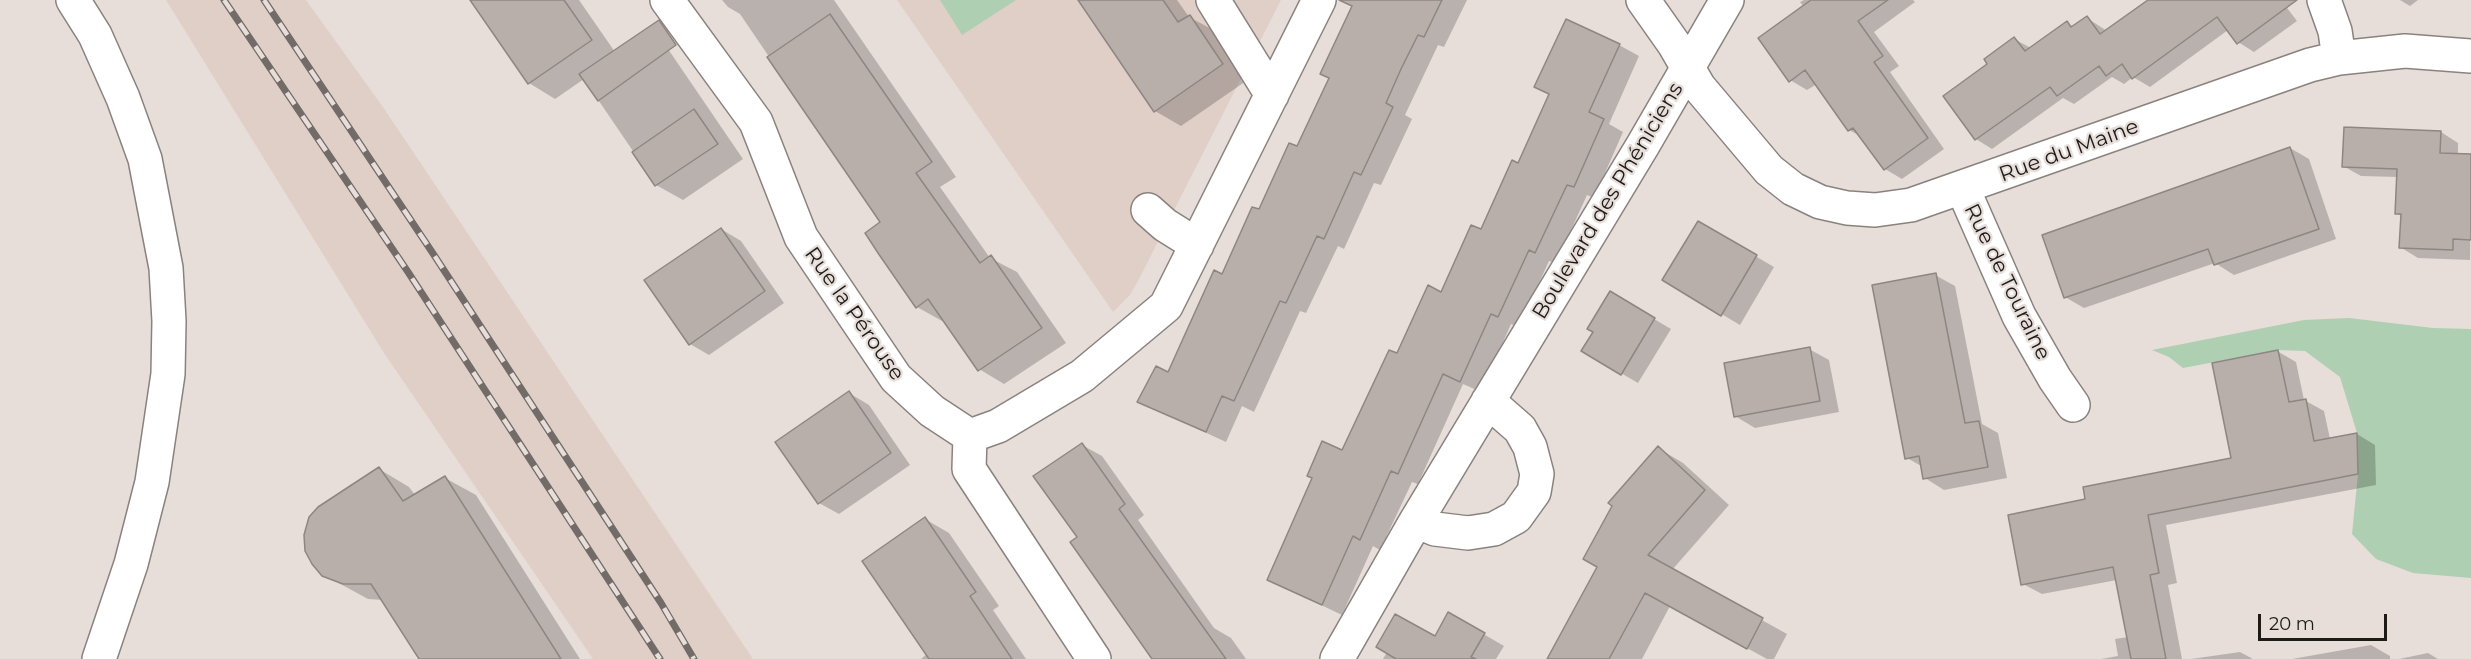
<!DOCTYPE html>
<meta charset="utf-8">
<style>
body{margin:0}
#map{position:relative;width:2471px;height:659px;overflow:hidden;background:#e7ded9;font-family:Montserrat,sans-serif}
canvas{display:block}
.scale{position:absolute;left:2258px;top:614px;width:129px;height:27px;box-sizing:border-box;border:3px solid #1d1a18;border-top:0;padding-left:8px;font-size:18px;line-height:21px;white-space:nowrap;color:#1d1a18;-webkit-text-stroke:4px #e7ded9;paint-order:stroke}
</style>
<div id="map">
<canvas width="2471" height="659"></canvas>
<div class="scale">20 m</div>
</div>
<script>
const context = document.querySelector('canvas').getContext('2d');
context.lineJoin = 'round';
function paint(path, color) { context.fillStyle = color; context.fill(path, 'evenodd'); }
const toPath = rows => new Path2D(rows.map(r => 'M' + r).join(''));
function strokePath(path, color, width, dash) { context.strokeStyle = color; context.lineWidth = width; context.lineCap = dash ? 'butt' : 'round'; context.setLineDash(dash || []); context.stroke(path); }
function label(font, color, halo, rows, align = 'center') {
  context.font = font + ' Montserrat,sans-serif'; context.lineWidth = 4.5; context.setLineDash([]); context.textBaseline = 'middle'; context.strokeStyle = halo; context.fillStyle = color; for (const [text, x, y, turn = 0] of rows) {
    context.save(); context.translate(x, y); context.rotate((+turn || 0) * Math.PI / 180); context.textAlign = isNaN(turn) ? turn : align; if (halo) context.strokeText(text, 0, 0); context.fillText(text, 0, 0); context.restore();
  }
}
const built = toPath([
 [166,0,306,0,383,107,753,659,593,659,384,353],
 [897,0,1281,0,1137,283,1130,295,1113,312]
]);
const green = toPath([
 [940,0,1016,0,962,35],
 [2349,318,2433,328,2471,329,2471,578,2413,573,2376,559,2352,534,2358,474,2357,433,2340,377,2305,351,2278,350,2183,368,2169,357,2152,350,2304,320]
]);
const shadow = toPath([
 [472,0,579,0,615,52,668,49,743,159,683,200,656,185,584,79,555,99,529,83],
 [722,0,834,0,956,177,940,187,990,258,1017,272,1066,343,1004,384,979,369,944,320,942,321,917,307,882,223,740,14,728,7],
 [1080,0,1177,0,1189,17,1217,32,1249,79,1181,126,1155,111],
 [1367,0,1467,0,1444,47,1438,45,1405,115,1412,119,1381,185,1374,183,1344,249,1338,246,1306,313,1300,311,1254,412,1242,406,1226,442,1139,402,1169,374,1297,148],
 [1804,0,1913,0,1915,2,1874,32,1899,66,1890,72,1944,149,1902,179,1885,169,1862,137,1849,130,1817,84,1807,90,1790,80,1804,7,1800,2],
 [2150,0,2281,0,2297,21,2254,52,2238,42,2228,30,2150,87,2133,77,2124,84,2112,77,2074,104,2063,98,1992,149,1976,139,1989,64,2014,39,2031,48,2067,23,2074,27,2087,18,2107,31],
 [2400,0,2418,0,2410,6],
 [1619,45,1639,56,1609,124,1623,132,1594,198,1587,195,1556,263,1549,261,1519,327,1511,324,1481,392,1463,384,1418,484,1412,482,1380,550,1373,546,1342,615,1269,580,1398,355,1442,294,1519,165],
 [2441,132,2458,143,2458,155,2471,156,2470,260,2418,258,2400,247,2403,217,2396,213,2398,177,2361,176,2343,166],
 [2290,148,2309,159,2336,239,2234,275,2215,263,2084,308,2065,297],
 [1699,223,1774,267,1740,325,1664,280],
 [721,229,741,241,784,303,709,355,690,344],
 [1935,275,1955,286,1982,424,1998,433,2007,478,1944,490,1925,478,1923,467,1907,458],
 [1610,293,1671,329,1638,383,1583,351,1595,332],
 [1809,349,1829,360,1839,412,1755,428,1735,416],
 [2277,351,2296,362,2304,400,2324,411,2330,439,2357,434,2375,445,2376,485,2166,525,2177,583,2168,585,2182,659,2101,659,2118,656,2115,639,2128,637,2117,580,2042,594,2023,584,2087,501,2232,459],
 [849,393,869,405,910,465,839,514,819,503],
 [1082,445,1102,456,1144,515,1138,520,1214,628,1231,638,1246,659,1154,659,1079,538],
 [1658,448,1683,463,1729,505,1672,570,1787,634,1774,659,1767,659,1670,606,1642,659,1549,659],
 [379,469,409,487,415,495,445,478,476,495,580,659,421,659,383,600,368,599,324,575],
 [925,519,949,533,999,606,993,610,1026,659,921,659,927,654],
 [1449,614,1504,646,1496,659,1383,659,1387,652,1435,638],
 [2371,645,2390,656,2390,659,2292,659],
 [2240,652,2253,659,2191,659],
 [2428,653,2438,659,2399,659]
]);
const building = toPath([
 [470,0,564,0,592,40,528,84,470,0],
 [1078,0,1163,0,1178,22,1190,15,1223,64,1154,112,1078,0],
 [1339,0,1442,0,1424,37,1418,35,1401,69,1386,103,1393,107,1361,175,1354,172,1324,239,1317,236,1286,303,1280,301,1234,401,1222,396,1206,432,1137,402,1156,366,1168,372,1214,270,1222,274,1252,207,1259,209,1289,143,1297,146,1329,78,1320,74,1352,6,1339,0],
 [1811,0,1888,0,1858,21,1883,56,1874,62,1928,138,1884,170,1853,128,1848,131,1805,70,1789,82,1758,38,1811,0],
 [2148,0,2297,0,2237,44,2217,17,2132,79,2122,64,2106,76,2099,66,2057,96,2050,87,1975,140,1943,96,1987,64,1984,59,2014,37,2025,51,2067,21,2071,27,2087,16,2100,34,2148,0],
 [830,14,932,162,916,173,980,263,991,255,1042,328,978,371,928,299,916,308,878,253,865,233,880,222,767,57,830,14],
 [1566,19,1620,44,1589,112,1604,119,1574,187,1567,185,1535,253,1529,250,1498,317,1491,314,1460,382,1443,374,1398,474,1391,471,1360,540,1353,536,1322,605,1267,580,1312,478,1307,476,1322,441,1342,450,1389,350,1397,353,1428,285,1441,292,1471,225,1481,229,1512,160,1518,163,1549,94,1534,87,1566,19],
 [659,20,676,45,598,101,579,74,659,20],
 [694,109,718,144,655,186,632,152,694,109],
 [2344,127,2441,131,2440,153,2471,154,2471,240,2453,239,2453,250,2399,248,2401,214,2395,214,2397,169,2342,167,2344,127],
 [2290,147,2319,229,2214,265,2208,249,2064,298,2042,235,2290,147],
 [1698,221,1757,255,1721,316,1662,280,1698,221],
 [721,228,765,291,689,345,644,280,721,228],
 [1936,273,1965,423,1979,421,1988,467,1923,479,1919,456,1905,459,1872,285,1936,273],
 [1610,291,1655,318,1621,375,1581,351,1593,332,1587,329,1610,291],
 [1810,347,1820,401,1734,417,1724,363,1810,347],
 [2278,350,2289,402,2306,399,2314,441,2357,433,2358,474,2148,515,2159,573,2150,575,2166,659,2131,659,2113,567,2021,585,2008,515,2085,499,2083,487,2231,458,2212,363,2278,350],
 [849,391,891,453,818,504,775,442,849,391],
 [1082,443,1125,504,1119,509,1226,659,1152,659,1070,542,1077,537,1033,476,1082,443],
 [1658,446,1705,490,1648,555,1763,618,1747,649,1645,593,1609,659,1547,659,1597,567,1583,559,1612,506,1608,503,1658,446],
 [379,467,403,501,445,476,561,659,419,659,371,584,343,584,322,576,312,564,305,551,304,535,309,517,318,507,379,467],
 [925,517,976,592,970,596,1012,659,929,659,862,561,925,517],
 [1448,612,1485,633,1471,657,1476,659,1396,659,1376,647,1395,614,1435,636,1448,612]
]);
const minor = toPath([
 [73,0,95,35,123,98,145,159,166,268,169,321,168,374,152,482,131,564,99,659],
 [667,0,756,122,801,237,896,378,932,411,970,436,998,426,1082,376,1166,306,1319,0],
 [1213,0,1272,95],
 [1643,0,1674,44,1699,87,1769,170,1793,189,1820,202,1847,208,1875,210,1911,205,2310,65,2339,58,2405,51,2471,56],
 [2324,0,2335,31,2339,58],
 [1963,189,2019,316,2055,379,2073,405],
 [1148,210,1165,225,1197,245],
 [970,436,969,469,1094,659],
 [1416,521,1435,529,1468,533,1494,529,1516,517,1534,492,1537,474,1530,447,1520,429,1488,401],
 [1337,659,1416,521,1643,145,1727,0]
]);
const rail = toPath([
 [224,0,408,272,660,659],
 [264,0,434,255,661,603,694,659]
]);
const streetNames = [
 ["Rue du Maine",2069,151,-20],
 ["Boulevard des Phéniciens",1608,201,-59],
 ["Rue de Touraine",2007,282,64],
 ["Rue la Pérouse",854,314,55]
];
paint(built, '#e0cfc7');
paint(green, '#aecfb1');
paint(shadow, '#0003');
paint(building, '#b8afab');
strokePath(building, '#8e8682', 1.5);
strokePath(minor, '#8a827e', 36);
strokePath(minor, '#fff', 33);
strokePath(rail, '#726c69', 7);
strokePath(rail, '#e7ded9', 4.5, [14]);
label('21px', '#1d1a18', '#e7ded9', streetNames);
</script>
